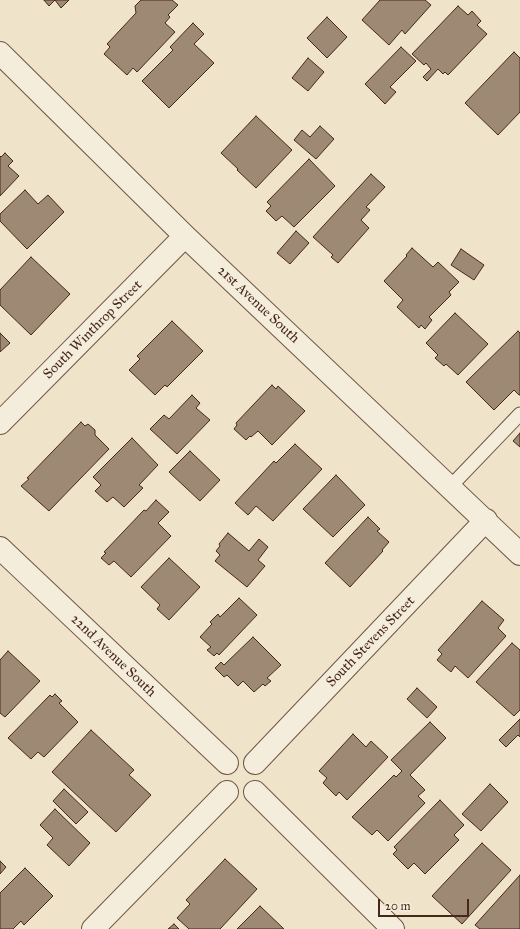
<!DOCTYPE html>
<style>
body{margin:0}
#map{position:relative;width:520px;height:929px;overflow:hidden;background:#efe3c9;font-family:"IM FELL Great Primer",serif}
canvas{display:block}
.scale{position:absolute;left:378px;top:899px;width:91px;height:18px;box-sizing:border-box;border:2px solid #46271b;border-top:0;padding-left:5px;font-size:12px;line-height:14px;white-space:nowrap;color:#46271b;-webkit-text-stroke:3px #f5eddc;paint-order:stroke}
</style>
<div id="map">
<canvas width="520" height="929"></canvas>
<div class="scale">20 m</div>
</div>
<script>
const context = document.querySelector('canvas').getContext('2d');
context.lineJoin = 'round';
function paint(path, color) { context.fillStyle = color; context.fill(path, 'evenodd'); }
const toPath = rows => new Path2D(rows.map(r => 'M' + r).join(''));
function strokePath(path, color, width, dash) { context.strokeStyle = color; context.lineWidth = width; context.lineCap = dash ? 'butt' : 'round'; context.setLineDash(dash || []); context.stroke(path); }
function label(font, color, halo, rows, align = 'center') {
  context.font = font + ' "IM FELL Great Primer",serif'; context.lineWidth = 3; context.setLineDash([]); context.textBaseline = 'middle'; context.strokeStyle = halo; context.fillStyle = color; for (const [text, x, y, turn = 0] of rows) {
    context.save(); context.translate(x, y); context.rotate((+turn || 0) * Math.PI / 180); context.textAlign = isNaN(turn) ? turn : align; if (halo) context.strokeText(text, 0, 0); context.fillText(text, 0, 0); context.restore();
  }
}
const building = toPath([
 [44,0,69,0,61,8,55,0,49,6,44,0],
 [141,0,172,0,178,5,168,15,170,17,165,23,175,32,137,72,133,68,127,75,104,54,110,47,107,44,136,13,135,6,141,0],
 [380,0,425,0,431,5,405,34,402,30,389,45,362,20,380,0],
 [458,6,468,15,472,11,481,21,477,25,487,34,448,75,445,72,443,74,438,69,427,81,423,77,431,69,426,63,424,65,412,54,458,6],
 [327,17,347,37,327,58,307,38,327,17],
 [193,23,204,34,194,44,214,63,169,108,142,81,173,50,170,47,193,23],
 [401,47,416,61,390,87,396,92,385,104,365,84,401,47],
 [514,52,520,58,520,112,498,135,465,103,514,52],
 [308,58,324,72,308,91,292,78,308,58],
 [256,116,292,150,256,188,237,170,238,169,221,153,256,116],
 [320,126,334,139,316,159,294,140,302,130,310,137,320,126],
 [5,153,13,161,8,166,19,176,0,196,0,156,1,157,5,153],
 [309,159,335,186,294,227,282,216,276,221,266,211,271,206,267,202,309,159],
 [371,174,385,187,366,207,370,210,361,220,369,228,338,263,331,257,333,255,313,237,371,174],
 [25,190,38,204,48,195,64,212,27,249,0,221,0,214,25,190],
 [296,231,309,243,290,264,277,253,296,231],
 [412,248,433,267,438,262,459,282,449,292,451,295,429,317,432,320,425,329,421,325,419,328,397,307,403,300,384,281,407,256,406,255,412,248],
 [461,249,484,265,474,280,451,265,461,249],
 [31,257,70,294,31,335,0,305,0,290,31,257],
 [455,313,488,344,458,375,446,364,444,366,435,358,438,355,426,343,455,313],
 [172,321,203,351,167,387,165,385,155,395,129,370,140,359,137,356,172,321],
 [518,331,520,333,520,395,519,395,514,390,494,410,466,382,518,331],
 [0,333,10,343,0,352,0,333],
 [272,385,276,389,278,386,305,411,272,445,258,431,251,437,250,436,246,440,234,429,237,425,236,423,272,385],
 [192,395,200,403,196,408,210,420,177,454,150,429,164,415,169,419,192,395],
 [81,422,85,426,88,424,95,430,95,435,109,449,49,511,21,486,29,479,27,478,81,422],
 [520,433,520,447,513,441,520,433],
 [132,438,158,465,139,485,143,488,124,507,113,497,107,502,95,491,101,485,93,477,132,438],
 [295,444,322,469,273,521,256,506,248,515,235,503,274,461,276,463,295,444],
 [190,451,220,480,200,501,169,472,190,451],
 [336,475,365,505,333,537,303,509,336,475],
 [156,500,169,512,158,523,171,536,131,577,114,561,109,565,101,558,106,553,104,552,144,510,146,511,156,500],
 [368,517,380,529,377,531,389,542,382,550,383,551,350,587,325,563,368,517],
 [228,533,249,551,259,539,268,547,258,560,265,566,247,587,215,561,220,555,216,551,220,546,219,544,228,533],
 [169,558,200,587,169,620,157,609,160,605,141,587,169,558],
 [239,598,257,615,219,655,217,653,214,656,207,650,211,647,200,637,212,624,210,622,218,614,220,617,239,598],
 [482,601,504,620,498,628,506,636,468,678,455,666,451,672,437,660,442,654,438,650,482,601],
 [253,637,281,665,267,678,271,681,265,686,263,684,254,692,243,681,238,686,227,675,224,677,215,668,221,662,224,665,253,637],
 [512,643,520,650,520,710,514,716,476,682,512,643],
 [8,651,40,681,5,717,0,713,0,660,8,651],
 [417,688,437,707,427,718,407,699,417,688],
 [55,694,62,701,59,703,78,722,44,757,38,752,31,759,8,738,50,695,52,697,55,694],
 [520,719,520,737,518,735,506,747,499,740,520,719],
 [430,722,446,738,410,775,425,790,418,796,425,803,388,841,377,830,372,835,352,817,394,775,396,777,402,771,391,760,430,722],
 [91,730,134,770,129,775,151,795,116,832,52,772,91,730],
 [353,734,366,747,371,741,388,757,347,800,339,792,336,796,323,783,327,778,319,771,353,734],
 [490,784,508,802,481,831,462,814,490,784],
 [64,789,88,812,76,824,53,801,64,789],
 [440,800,464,825,454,835,459,840,425,874,414,863,408,869,393,854,397,850,394,847,440,800],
 [55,809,90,843,69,866,47,845,53,838,40,825,55,809],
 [482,843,511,870,462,924,432,896,482,843],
 [225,859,257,889,220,929,189,929,177,918,190,904,186,900,225,859],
 [0,861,6,867,0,874,0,861],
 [25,868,53,896,24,925,21,921,13,929,0,929,0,893,25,868],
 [520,875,520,929,480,929,475,925,520,875],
 [260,906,284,929,237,929,260,906],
 [174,924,179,929,168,929,174,924]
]);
const service = toPath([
 [450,487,520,414]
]);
const minor = toPath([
 [0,53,185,236,520,554],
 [0,423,185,236],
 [0,548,227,763],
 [255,763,486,520],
 [255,792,393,929],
 [93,929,227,792]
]);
const streetNames = [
 ["21st Avenue South",258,305,43],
 ["South Winthrop Street",93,330,-45],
 ["South Stevens Street",371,642,-46],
 ["22nd Avenue South",113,656,44]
];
paint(building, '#9e8975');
strokePath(building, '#46271b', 1);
strokePath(service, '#705646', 15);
strokePath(minor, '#705646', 24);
strokePath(service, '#f5eddc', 13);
strokePath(minor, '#f5eddc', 22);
label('14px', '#46271b', '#f5eddc', streetNames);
</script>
